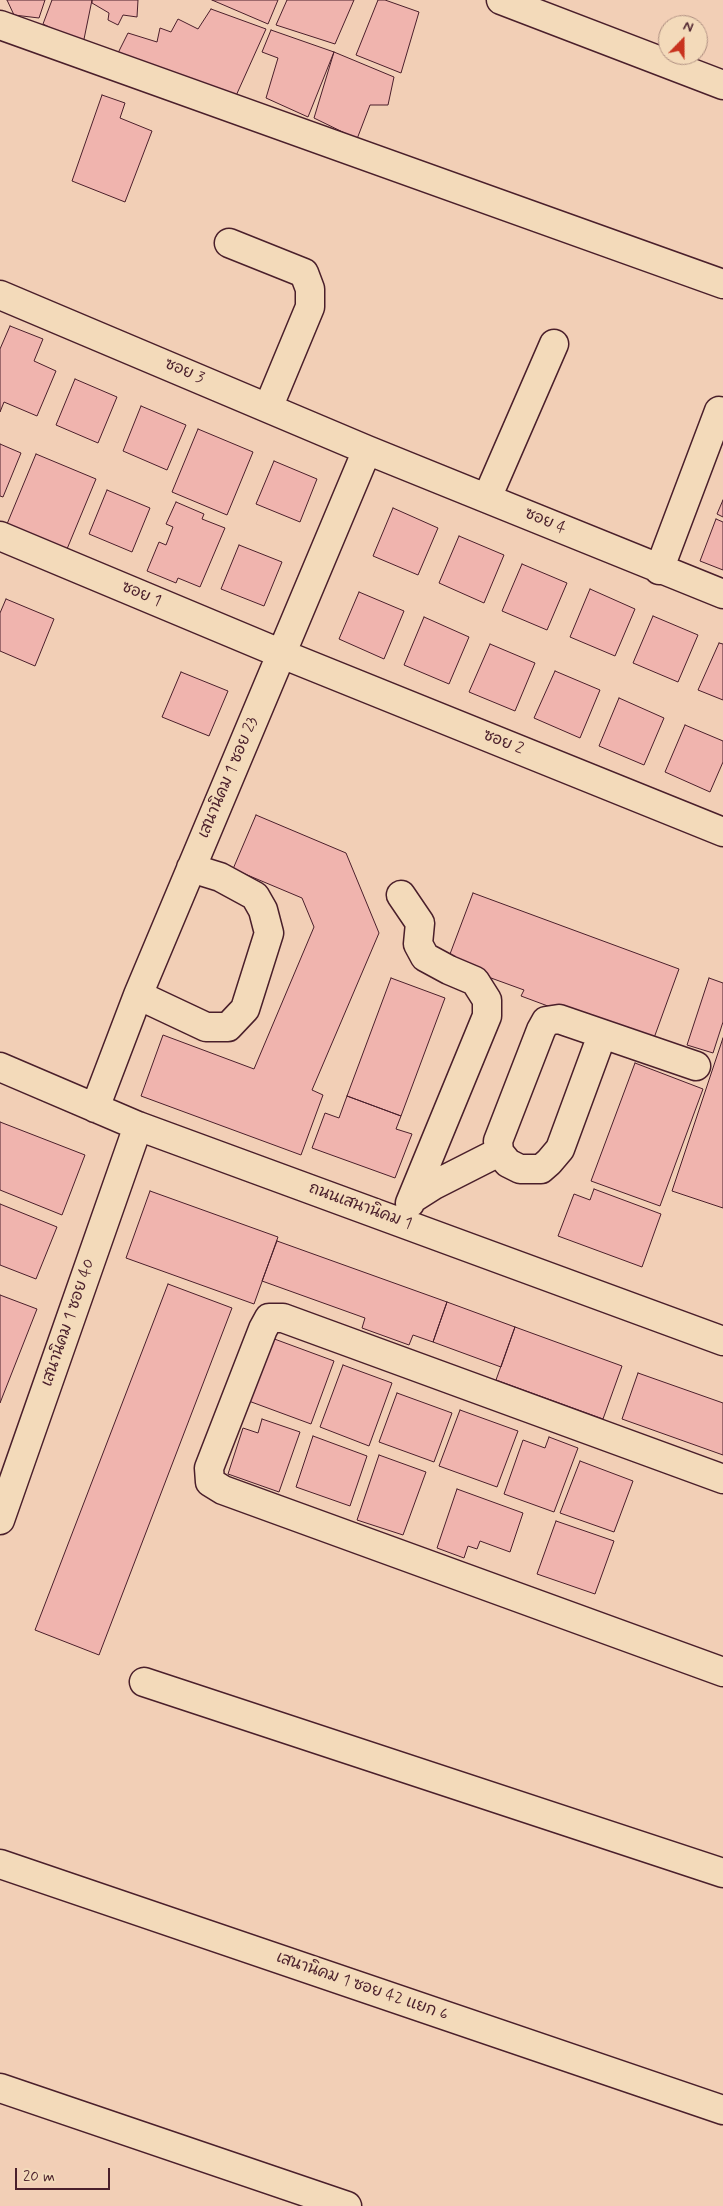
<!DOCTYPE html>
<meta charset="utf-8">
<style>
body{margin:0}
#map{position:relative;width:723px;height:2206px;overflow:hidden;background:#f2cfb6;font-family:Mynerve,sans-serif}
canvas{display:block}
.north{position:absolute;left:658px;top:15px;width:50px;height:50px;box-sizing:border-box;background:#f3daba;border:1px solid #af8f81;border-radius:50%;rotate:22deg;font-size:14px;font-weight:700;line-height:20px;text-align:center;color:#4a1f2b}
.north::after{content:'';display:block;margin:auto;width:18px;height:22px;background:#c8321e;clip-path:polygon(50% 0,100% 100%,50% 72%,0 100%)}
.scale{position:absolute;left:15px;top:2168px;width:95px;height:22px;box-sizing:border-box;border:2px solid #4a1f2b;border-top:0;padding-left:6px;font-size:15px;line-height:18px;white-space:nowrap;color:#4a1f2b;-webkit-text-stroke:4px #f3daba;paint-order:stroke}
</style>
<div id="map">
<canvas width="723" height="2206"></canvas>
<div class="north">N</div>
<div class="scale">20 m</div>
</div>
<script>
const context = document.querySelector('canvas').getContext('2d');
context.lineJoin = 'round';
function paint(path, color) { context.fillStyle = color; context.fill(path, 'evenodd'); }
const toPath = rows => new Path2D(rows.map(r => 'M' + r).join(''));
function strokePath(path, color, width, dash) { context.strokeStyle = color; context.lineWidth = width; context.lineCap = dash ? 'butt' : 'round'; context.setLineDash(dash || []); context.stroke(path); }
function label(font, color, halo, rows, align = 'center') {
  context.font = font + ' Mynerve,"Playpen Sans Thai",sans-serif'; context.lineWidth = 5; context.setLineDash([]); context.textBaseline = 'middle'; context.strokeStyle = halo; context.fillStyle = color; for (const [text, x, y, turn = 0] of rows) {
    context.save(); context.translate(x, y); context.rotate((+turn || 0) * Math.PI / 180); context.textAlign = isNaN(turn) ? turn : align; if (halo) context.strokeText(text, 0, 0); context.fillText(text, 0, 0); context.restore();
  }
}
const building = toPath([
 [7,0,45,0,39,18,14,15,7,0],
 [52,0,92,0,83,44,43,24,52,0],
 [92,0,138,0,137,17,123,15,118,25,108,20,109,13,92,3,92,0],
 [212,0,278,0,268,24,212,0],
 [287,0,354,0,335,44,276,25,287,0],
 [378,0,385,0,419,12,401,73,356,55,378,0],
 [211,9,266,29,235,98,116,57,128,33,157,42,160,28,171,32,178,19,198,29,211,9],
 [271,30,334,52,308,117,266,98,278,58,262,52,271,30],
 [334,52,394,77,388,105,370,105,357,139,314,118,334,52],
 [102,95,125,103,120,118,152,131,125,202,72,181,102,95],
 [10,326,43,339,34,361,56,371,37,416,4,402,0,412,0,349,10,326],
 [75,379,117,397,98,443,56,425,75,379],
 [141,406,186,425,167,470,123,451,141,406],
 [198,429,253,452,227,515,172,492,198,429],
 [0,444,21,453,3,497,0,496,0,444],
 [36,454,96,479,67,549,7,524,36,454],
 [274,461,317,479,300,522,256,504,274,461],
 [107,490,150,508,132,552,89,534,107,490],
 [723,500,723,517,717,514,723,500],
 [176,502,204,514,202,519,225,528,200,587,178,578,176,583,147,571,159,542,166,545,173,527,166,524,176,502],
 [393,508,438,528,418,575,373,556,393,508],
 [716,519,723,522,723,570,700,561,716,519],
 [459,536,504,555,484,603,439,583,459,536],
 [239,545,282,562,264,606,221,589,239,545],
 [522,564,567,583,547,630,502,611,522,564],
 [590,589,635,609,615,656,570,637,590,589],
 [359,592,404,611,384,659,339,639,359,592],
 [6,599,54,619,35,666,0,651,0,613,6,599],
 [653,616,698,635,678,682,633,663,653,616],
 [424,617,469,637,449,684,404,665,424,617],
 [719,643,723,644,723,700,698,690,719,643],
 [490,644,535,663,515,711,469,692,490,644],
 [555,671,600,690,580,738,534,718,555,671],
 [181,672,228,691,209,736,162,717,181,672],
 [619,698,664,718,644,765,599,746,619,698],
 [685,725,723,741,723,762,710,792,665,772,685,725],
 [256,815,346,853,379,933,312,1090,323,1095,301,1155,141,1096,163,1035,254,1069,314,927,302,898,233,869,256,815],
 [473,893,679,969,654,1038,582,1012,580,1018,521,996,524,990,447,962,473,893],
 [391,978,445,998,401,1116,347,1096,391,978],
 [709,978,723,983,723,1022,713,1053,687,1045,709,978],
 [723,1038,723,1208,672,1191,723,1038],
 [635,1063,703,1089,660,1206,591,1181,635,1063],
 [347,1096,401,1116,396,1129,412,1134,395,1178,312,1148,325,1113,339,1118,347,1096],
 [0,1122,85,1155,62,1215,0,1190,0,1122],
 [594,1189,661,1214,642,1267,558,1236,574,1194,590,1200,594,1189],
 [150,1191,278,1237,254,1304,126,1258,150,1191],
 [0,1204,57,1227,36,1279,0,1265,0,1204],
 [277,1241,447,1302,433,1342,413,1335,409,1345,362,1328,365,1318,262,1281,277,1241],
 [168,1284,232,1308,99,1655,35,1630,168,1284],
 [0,1295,37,1309,0,1403,0,1295],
 [447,1302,515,1327,501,1367,433,1342,447,1302],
 [515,1327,622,1366,603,1419,496,1380,515,1327],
 [269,1337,334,1361,311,1424,246,1400,269,1337],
 [343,1365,392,1383,369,1446,320,1427,343,1365],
 [638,1373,723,1403,723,1455,622,1419,638,1373],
 [397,1393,452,1413,434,1462,379,1442,397,1393],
 [460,1410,518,1431,497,1487,439,1466,460,1410],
 [262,1419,300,1432,279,1492,228,1474,243,1428,258,1433,262,1419],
 [313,1436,367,1456,350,1506,296,1487,313,1436],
 [549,1437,578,1448,554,1512,504,1494,523,1440,545,1448,549,1437],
 [379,1455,426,1472,403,1535,357,1520,379,1455],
 [580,1461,633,1481,614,1532,560,1513,580,1461],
 [457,1489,523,1513,510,1552,480,1541,477,1549,468,1546,464,1558,437,1548,457,1489],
 [556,1521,614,1541,595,1594,537,1574,556,1521]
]);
const minor = toPath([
 [501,0,723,85],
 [0,25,723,284],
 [229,243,304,273,310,289,310,307,268,408],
 [0,295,367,450,723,594],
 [487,498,554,344],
 [0,536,282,654,723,832],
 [659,570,719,411],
 [401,895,420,923,418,944,425,957,449,970,475,981,487,1000,487,1016,410,1203],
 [138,995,206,1027,228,1027,245,1009,269,933,263,910,255,896,220,877,191,868],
 [0,1067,138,1126,723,1341],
 [95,1108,138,995,367,450],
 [499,1152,508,1163,520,1169,541,1169,549,1162,560,1149,602,1035],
 [412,1199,434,1185,499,1152,498,1141,541,1030,546,1021,559,1019,696,1066],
 [723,1479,283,1318,269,1318,263,1329,209,1468,210,1482,223,1490,723,1672],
 [0,1520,138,1126],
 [144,1682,723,1873],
 [0,1864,723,2110],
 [0,2088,347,2206]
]);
const streetNames = [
 ["ซอย 3",184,372,23],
 ["ซอย 4",545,522,23],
 ["ซอย 1",141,595,23],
 ["ซอย 2",503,743,22],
 ["เสนานิคม 1 ซอย 23",229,778,-67],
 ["ถนนเสนานิคม 1",360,1207,20],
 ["เสนานิคม 1 ซอย 40",69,1323,-71],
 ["เสนานิคม 1 ซอย 42 แยก 6",362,1987,19]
];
paint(building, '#f0b4ae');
strokePath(building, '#4a1f2b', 1);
strokePath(minor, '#4a1f2b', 31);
strokePath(minor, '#f3daba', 28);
label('16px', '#4a1f2b', '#f3daba', streetNames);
</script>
